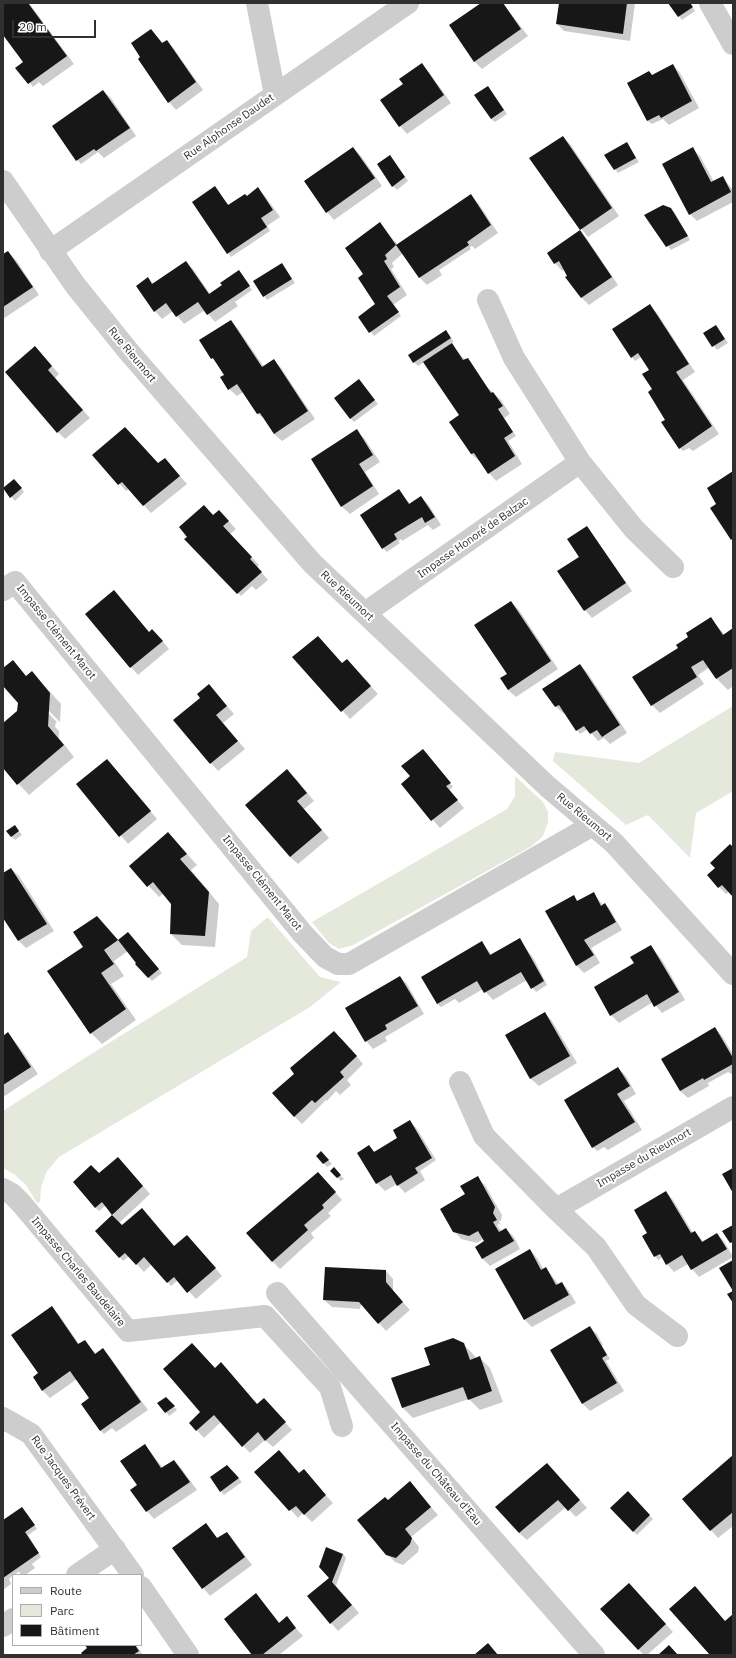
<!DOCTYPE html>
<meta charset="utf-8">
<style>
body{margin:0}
#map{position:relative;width:736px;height:1658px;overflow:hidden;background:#fff;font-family:"IBM Plex Sans",sans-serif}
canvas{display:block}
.frame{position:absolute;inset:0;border:4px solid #303030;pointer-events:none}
.legend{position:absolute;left:12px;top:1574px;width:130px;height:72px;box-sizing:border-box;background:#fff;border:1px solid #acacac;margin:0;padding:5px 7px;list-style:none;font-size:12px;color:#303030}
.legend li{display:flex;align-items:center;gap:8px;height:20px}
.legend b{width:20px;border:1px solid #acacac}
.scale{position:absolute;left:12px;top:20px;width:84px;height:18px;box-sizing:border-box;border:2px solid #303030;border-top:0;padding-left:5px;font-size:12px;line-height:14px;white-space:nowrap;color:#303030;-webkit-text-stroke:3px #fff;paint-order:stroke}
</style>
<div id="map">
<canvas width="736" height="1658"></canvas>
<div class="frame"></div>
<ul class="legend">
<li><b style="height:5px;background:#cdcdcd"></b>Route</li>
<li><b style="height:11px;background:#e5e9dc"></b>Parc</li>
<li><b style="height:11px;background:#171717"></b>Bâtiment</li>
</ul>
<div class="scale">20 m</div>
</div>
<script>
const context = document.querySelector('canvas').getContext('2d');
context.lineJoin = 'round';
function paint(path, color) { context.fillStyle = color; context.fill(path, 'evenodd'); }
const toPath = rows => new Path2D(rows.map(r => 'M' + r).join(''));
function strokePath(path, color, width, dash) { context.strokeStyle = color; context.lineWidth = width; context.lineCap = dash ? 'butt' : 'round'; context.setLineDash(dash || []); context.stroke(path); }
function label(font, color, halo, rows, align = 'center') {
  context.font = font + ' "IBM Plex Sans",sans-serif'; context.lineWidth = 4; context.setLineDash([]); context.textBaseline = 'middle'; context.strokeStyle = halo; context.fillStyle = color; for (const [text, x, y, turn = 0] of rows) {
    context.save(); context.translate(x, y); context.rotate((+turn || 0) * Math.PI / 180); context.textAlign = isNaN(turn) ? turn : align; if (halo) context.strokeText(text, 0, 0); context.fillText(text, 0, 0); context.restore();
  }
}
const green = toPath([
 [733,706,733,791,696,813,690,858,648,815,626,825,553,761,555,752,639,763],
 [515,776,543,802,548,812,548,822,543,836,532,846,353,945,339,949,329,943,312,922,507,809,515,796],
 [268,917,320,977,341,982,310,1007,59,1157,47,1171,41,1187,40,1202,37,1203,26,1185,15,1175,3,1168,3,1111,85,1058,247,957,251,931]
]);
const shadow = toPath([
 [3,3,29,3,74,64,43,86,39,82,33,87,17,68,25,63,3,33],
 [482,3,503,3,528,36,482,69,475,62,450,25],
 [560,3,635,3,630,41,564,31,557,24],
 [669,3,690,3,695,11,682,20],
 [151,30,163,43,167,41,174,49,203,90,176,110,169,102],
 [422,65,429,72,451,103,407,134,400,126,404,85],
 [673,65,680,73,699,108,669,125,663,119,652,124,648,121,628,83,653,76],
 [103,91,111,98,136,136,104,158,98,152,81,164,73,155],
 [491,91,507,114,495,122,491,119],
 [563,137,570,144,619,216,588,237,564,207,547,183],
 [627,143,639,162,618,173,615,169],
 [353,148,361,156,382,186,334,220,327,212],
 [692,148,700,156,714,182,723,178,733,190,733,202,697,221,690,214],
 [393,160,408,181,397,190,393,186],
 [214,188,230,206,247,197,258,189,265,196,280,217,267,226,270,231,231,257,223,245],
 [471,196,478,203,498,233,475,249,472,246,470,247,471,249,439,270,442,275,427,285,420,278,403,253,392,263,394,267,391,269,407,295,393,305,401,316,374,336,359,317,377,304,364,274,380,224,398,245],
 [671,209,675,213,690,240,671,250,646,216],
 [580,231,587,239,618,285,589,305,582,298,567,277,568,276,565,269,562,271,555,263],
 [8,252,16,260,39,295,3,319,3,256],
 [186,262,193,269,210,294,223,286,239,272,252,290,235,302,238,306,215,322,205,310,184,324,173,311,162,319,155,311,148,278,154,284],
 [282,264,295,283,267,300,254,281],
 [649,306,657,313,695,372,683,380,719,434,693,451,689,448,683,451,680,448,653,389,650,370,641,357,635,361,632,357],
 [231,321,238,329,264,367,274,360,281,368,315,419,282,441,274,434,264,416,262,417,258,414,243,392,237,396,229,389,226,375,212,358],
 [716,326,728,343,717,350,704,333],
 [446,331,454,342,451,343,465,360,471,363,487,387,501,400,510,414,504,418,516,436,508,441,522,464,496,481,489,473,480,460,479,461,471,454,460,416,424,362,418,366,414,362],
 [42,355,59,374,55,378,90,418,65,439,58,432],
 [362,384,378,404,354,422,350,418],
 [356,431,364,438,380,462,365,472,379,494,350,514,342,507,312,459],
 [93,455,172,467,187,484,151,513,129,489,126,491],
 [17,483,24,492,15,501,4,488],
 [399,490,410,504,420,497,428,504,441,525,433,530,428,525,402,541,401,539,398,541,400,543,387,552,383,548],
 [219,511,236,529,230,534,259,565,257,567,268,580,256,590,252,586,241,596,229,584,214,516],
 [587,527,632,591,592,618,585,610,580,557],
 [511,602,519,610,558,669,516,697,508,690,501,679,508,674],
 [710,618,725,635,733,630,733,686,728,690,717,679,710,667,698,675,704,684,660,713,652,705,633,678,679,648],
 [149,632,160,638,169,649,138,675,131,667],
 [294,657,343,664,354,668,378,694,350,719],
 [580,665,587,672,627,733,610,744,604,738,598,741,588,729,580,734,565,713,564,714,556,707,544,689],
 [3,670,26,677,32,672,61,704,60,722,48,710,48,713,58,723,56,722,55,727,59,731,59,738,74,757,29,795,3,767,3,724,18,711,19,702,3,684],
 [209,685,234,714,223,723,245,749,218,771,191,740,201,698],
 [423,750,453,787,449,790,464,808,440,828,402,784,411,776],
 [107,760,157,819,128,844,77,784],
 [295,778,314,801,304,809,329,838,298,864,290,857],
 [15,826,22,835,15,840,11,836],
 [168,833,197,865,191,870,219,904,215,947,182,945,171,934,172,903,164,893,159,897,130,866],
 [733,848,733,896,729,892,726,894,719,887],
 [11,869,19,876,54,931,26,948,19,941,3,916,3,874],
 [593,893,603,905,605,904,609,908,622,930,591,948,600,963,584,973,576,965,574,896,578,902],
 [97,917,119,941,131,937,162,973,152,981,136,964,138,963,128,951,114,961,124,976,111,984,136,1020,102,1044,91,1033,85,947],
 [519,939,534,959,547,985,536,992,527,980,493,1000,483,989,459,1003,455,999,441,1007,437,1004,482,943,492,955],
 [651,946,662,960,685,1000,662,1013,653,1002,619,1023,611,1015,595,987,635,964],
 [400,977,407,984,424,1014,385,1037,387,1041,373,1049,366,1041],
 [545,1013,552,1021,577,1063,539,1086,531,1079,506,1035],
 [715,1028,722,1036,733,1054,733,1075,728,1072,708,1083,709,1086,688,1098,680,1091,662,1059],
 [8,1033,20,1048,38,1074,3,1097,3,1037],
 [342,1039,363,1064,347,1080,351,1085,340,1095,336,1091,327,1101,326,1100,302,1124,294,1116],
 [618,1068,626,1076,636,1094,624,1101,642,1130,608,1150,604,1147,597,1151,593,1147],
 [410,1121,417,1129,436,1160,420,1171,425,1180,405,1193,397,1184,385,1191,377,1183,358,1153,369,1146,375,1152,398,1139],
 [317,1156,325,1156,332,1164,327,1167],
 [125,1165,150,1194,119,1223,122,1226,149,1217,174,1246,194,1244,222,1276,196,1299,178,1280,171,1286,152,1264,144,1272,129,1256,123,1261,96,1231,114,1215,106,1205,99,1211,95,1207,99,1174],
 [334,1169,344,1179,341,1181,331,1171],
 [477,1178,485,1185,502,1215,501,1221,499,1221,500,1224,497,1225,502,1232,506,1229,514,1237,520,1249,490,1266,483,1259,476,1247,485,1241,483,1239,477,1243,461,1239,454,1231,467,1194],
 [325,1181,342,1200,328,1213,331,1216,311,1233,314,1238,280,1269,272,1261],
 [666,1192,673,1200,693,1233,695,1232,704,1242,717,1234,724,1241,733,1257,699,1277,688,1264,674,1272,667,1264,663,1257,658,1260,655,1256],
 [530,1250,537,1258,544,1270,546,1268,559,1285,562,1283,569,1291,576,1303,532,1327,525,1320,497,1269],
 [386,1271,393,1279,393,1291,410,1310,386,1331,363,1305,361,1305,360,1309,332,1307,324,1300],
 [52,1308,59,1315,79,1344,85,1341,96,1354,103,1349,110,1357,148,1410,116,1432,112,1428,104,1434,100,1430,91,1399,77,1379,50,1398,42,1390,39,1374],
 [589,1327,597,1334,603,1345,602,1346,610,1359,606,1361,624,1391,590,1411,583,1404,551,1350],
 [463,1344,474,1355,476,1359,479,1357,490,1368,503,1402,480,1410,469,1399,413,1418,402,1407,432,1365],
 [215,1369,258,1405,264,1399,292,1430,273,1447,265,1440,250,1453,221,1422,204,1438,190,1423,201,1412],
 [170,1402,177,1410,169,1416,159,1403],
 [145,1445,163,1468,173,1461,181,1468,197,1490,154,1519,147,1511,138,1486],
 [733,1456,733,1526,718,1538,684,1499],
 [227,1466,242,1482,224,1495,221,1491],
 [554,1471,587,1508,576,1517,566,1507,527,1540,519,1533],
 [256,1472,300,1474,317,1486,333,1503,312,1522,303,1513,298,1518],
 [410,1483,438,1515,411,1537,419,1547,418,1552,403,1565,395,1562,387,1554,388,1501],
 [631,1496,653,1519,637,1535,611,1508],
 [25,1512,37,1529,28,1535,41,1557,32,1564,35,1568,25,1575,22,1575,19,1572,13,1575,9,1579,11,1584,3,1590,3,1521],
 [206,1524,218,1539,227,1533,234,1541,252,1565,210,1596,191,1573],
 [343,1554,346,1558,336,1586,359,1613,338,1631,331,1623,330,1578],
 [636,1592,673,1632,647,1655,644,1655,638,1649],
 [256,1595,280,1623,287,1618,303,1636,279,1655,253,1655],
 [87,1645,136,1645,143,1655,84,1655,90,1652]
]);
const building = toPath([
 [3,3,28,3,67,56,28,84,15,68,23,62,3,35],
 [481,3,503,3,521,29,474,62,449,25],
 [559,3,627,3,623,34,556,24],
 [668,3,690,3,693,7,678,17],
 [151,29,162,43,167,40,196,82,168,103,138,59,140,57,131,43],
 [422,63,444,95,399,127,380,100,403,84,399,79],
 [673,64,692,101,661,118,659,115,647,121,627,83,649,71,652,75],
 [488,86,504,110,491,119,474,95],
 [103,90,130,128,96,151,94,149,76,161,52,126],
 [563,136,612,208,580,230,529,158],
 [627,142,636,158,614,170,604,155],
 [353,147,375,178,326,213,304,181],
 [693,147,711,182,723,176,731,192,689,215,662,164],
 [390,155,405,177,392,187,377,164],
 [215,186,228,205,245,194,247,196,258,187,273,210,261,218,267,227,227,254,192,202],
 [471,194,491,225,467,242,469,245,419,278,396,245],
 [663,205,671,208,688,236,666,247,644,215],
 [380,222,396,245,385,255,387,259,384,261,400,287,387,296,399,312,369,333,358,317,375,304,358,278,363,274,345,248],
 [580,230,612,277,581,298,565,277,567,276,559,261,554,264,547,253],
 [8,251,33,287,3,307,3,254],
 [186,261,209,294,222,285,220,283,239,270,250,286,207,315,198,302,176,317,166,303,154,312,136,286,148,277,152,284],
 [282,263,292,279,263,297,253,281],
 [650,304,689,364,676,372,712,426,679,449,661,422,665,420,648,392,652,389,642,374,649,370,638,353,631,358,612,329],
 [231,320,262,367,274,359,308,411,274,434,260,413,257,414,237,384,228,390,220,377,224,375,213,358,211,359,199,340],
 [716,325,725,339,712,347,703,333],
 [446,330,451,338,413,363,408,355],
 [452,343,463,360,468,358,491,393,493,392,503,406,498,409,513,432,504,438,515,456,488,474,474,453,471,454,449,422,459,415,423,362],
 [35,346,52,366,48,370,83,410,57,433,5,372],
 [359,379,375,400,350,419,334,398],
 [125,427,158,463,165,458,180,476,143,506,122,482,118,485,92,455],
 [357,429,373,455,359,464,373,486,341,507,311,459],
 [733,471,733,538,731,540,710,508,716,504,707,488],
 [14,479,22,488,10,498,3,488],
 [399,489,409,504,421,496,435,517,425,523,422,517,394,534,397,539,382,549,360,515],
 [204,505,213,515,219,510,229,521,223,526,252,557,250,559,262,572,237,594,184,539,187,537,179,527],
 [587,526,626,583,584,611,557,571,579,557,567,539],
 [114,590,149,632,152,629,163,641,130,668,85,614],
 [511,601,551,661,508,690,500,678,507,674,474,625],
 [711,617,723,635,733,628,733,668,716,679,703,660,691,667,697,677,651,706,632,677,678,648,676,645,688,637,686,633],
 [318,636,342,663,347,659,371,686,341,712,292,657],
 [13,660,26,676,32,671,50,693,48,726,64,745,17,785,3,768,3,723,17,711,18,703,3,686,3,668],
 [580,664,620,725,602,737,597,730,590,734,584,726,576,731,559,705,555,707,542,689],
 [209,684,227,706,216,715,238,741,210,764,173,720,200,698,197,694],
 [423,749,451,783,446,786,458,800,431,821,401,784,410,776,401,766],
 [107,759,151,811,119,837,76,784],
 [287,769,307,793,297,801,322,830,290,857,245,805],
 [15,825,19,831,11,837,6,831],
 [168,832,187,854,180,859,209,892,205,936,170,934,171,904,153,882,147,887,129,866],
 [730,844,733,847,733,897,722,885,718,888,707,875,715,868,710,863],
 [11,868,47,924,18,941,3,918,3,873],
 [594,892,601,906,605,903,616,922,584,940,594,955,576,966,545,911,574,895,577,901],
 [97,916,118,940,104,950,114,964,101,973,126,1009,90,1034,47,971,83,947,73,932],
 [128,932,159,969,148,978,135,964,136,963,118,940],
 [520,938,544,981,531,989,521,972,484,993,477,981,437,1004,421,977,482,941,490,955],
 [651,945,679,992,654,1007,647,994,610,1016,594,987,634,963,630,957],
 [400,976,418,1006,385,1025,387,1029,365,1042,345,1008],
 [545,1012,570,1056,530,1079,505,1035],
 [715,1027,733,1058,733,1064,704,1080,703,1078,680,1091,661,1059],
 [334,1031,357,1056,340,1072,344,1077,315,1103,312,1100,294,1117,272,1093,294,1074,290,1068],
 [8,1032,31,1067,3,1085,3,1036],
 [618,1067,630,1086,617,1094,635,1122,592,1148,564,1100],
 [410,1120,432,1158,415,1168,418,1173,397,1186,391,1175,376,1184,357,1153,369,1145,374,1152,397,1138,393,1130],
 [321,1151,329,1160,323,1164,316,1156],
 [118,1157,143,1186,112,1215,122,1225,142,1208,174,1246,187,1235,216,1268,187,1293,174,1277,167,1283,144,1257,136,1265,125,1253,119,1258,95,1231,112,1215,102,1202,95,1208,73,1182,91,1165,99,1173],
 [334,1167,341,1175,337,1178,330,1171],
 [733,1168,733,1193,722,1174],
 [318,1172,336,1192,322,1205,324,1208,304,1225,308,1230,272,1262,246,1233],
 [478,1176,495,1207,493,1213,497,1220,493,1222,499,1232,506,1228,514,1241,482,1259,475,1247,484,1241,478,1231,469,1236,453,1232,440,1209,465,1194,460,1186],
 [666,1191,691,1233,695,1231,702,1242,717,1233,727,1249,691,1270,682,1255,666,1265,660,1254,654,1257,642,1236,647,1233,634,1210],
 [733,1225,733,1242,730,1243,722,1231],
 [530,1249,541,1270,546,1267,556,1285,562,1282,569,1295,524,1320,495,1269],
 [733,1260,733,1303,727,1294,733,1291,719,1268],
 [325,1267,386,1270,386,1282,403,1302,378,1324,359,1302,323,1300],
 [52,1306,78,1344,85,1340,95,1354,103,1348,141,1402,100,1431,81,1404,89,1398,70,1371,42,1391,33,1377,38,1373,11,1335],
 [590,1326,607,1355,602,1358,617,1383,582,1404,550,1350],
 [453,1338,464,1343,470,1360,480,1356,492,1391,468,1400,463,1387,402,1408,391,1378,430,1365,424,1348],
 [192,1343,215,1368,221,1362,257,1404,264,1398,286,1422,265,1441,258,1432,242,1447,214,1415,196,1431,189,1423,200,1412,163,1369],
 [166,1397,175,1406,165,1413,157,1403],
 [145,1444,161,1468,174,1460,190,1482,146,1512,130,1490,137,1485,120,1461],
 [279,1450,299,1473,304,1469,326,1495,304,1515,296,1506,289,1511,254,1472],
 [733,1455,733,1512,710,1531,682,1499],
 [547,1463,580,1500,568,1511,558,1500,519,1533,495,1507],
 [227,1465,239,1478,220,1492,210,1477],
 [410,1481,431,1507,405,1529,412,1538,410,1544,396,1558,386,1555,357,1520,385,1497,388,1500],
 [628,1491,650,1515,633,1532,610,1508],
 [22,1507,35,1525,25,1532,39,1553,3,1578,3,1520],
 [206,1523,217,1538,227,1532,245,1557,202,1589,172,1548],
 [326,1547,343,1554,332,1582,352,1605,330,1624,307,1596,329,1578,319,1567],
 [629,1583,666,1624,638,1650,600,1609],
 [695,1586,725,1621,733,1614,733,1655,710,1655,669,1609],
 [256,1593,279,1623,287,1616,296,1628,262,1655,252,1655,224,1619],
 [488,1643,498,1655,474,1655],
 [85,1645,135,1645,139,1651,133,1655,83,1655,81,1653,87,1648],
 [669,1645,678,1655,658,1655]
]);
const minor = toPath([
 [257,3,275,95],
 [710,3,733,44],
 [3,181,75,285,129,352,312,563,547,786,614,843,733,974],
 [50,251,408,3],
 [488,300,514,358,580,462,634,529,673,567],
 [3,590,15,582,303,934,325,957,338,964,349,964,593,825],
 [365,613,580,462],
 [460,1082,484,1136,556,1209,596,1247,636,1305,677,1336],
 [3,1189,12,1194,21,1203,128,1331,265,1316,330,1387,342,1426],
 [556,1209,733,1107],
 [277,1293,594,1655],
 [3,1418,31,1434,133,1575],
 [77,1575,115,1549],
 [141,1587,188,1655],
 [3,1626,13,1619]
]);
const streetNames = [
 ["Rue Alphonse Daudet",229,127,-35],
 ["Rue Rieumort",132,355,50],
 ["Impasse Honoré de Balzac",473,538,-35],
 ["Rue Rieumort",347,596,43],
 ["Impasse Clément Marot",56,632,51],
 ["Rue Rieumort",584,817,40],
 ["Impasse Clément Marot",262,883,51],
 ["Impasse du Rieumort",644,1158,-30],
 ["Impasse Charles Baudelaire",78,1272,50],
 ["Impasse du Château d'Eau",436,1474,49],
 ["Rue Jacques Prévert",63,1478,54]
];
paint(green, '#e5e9dc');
paint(shadow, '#0003');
paint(building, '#171717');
strokePath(minor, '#cdcdcd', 22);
label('11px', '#303030', '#fff', streetNames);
</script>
